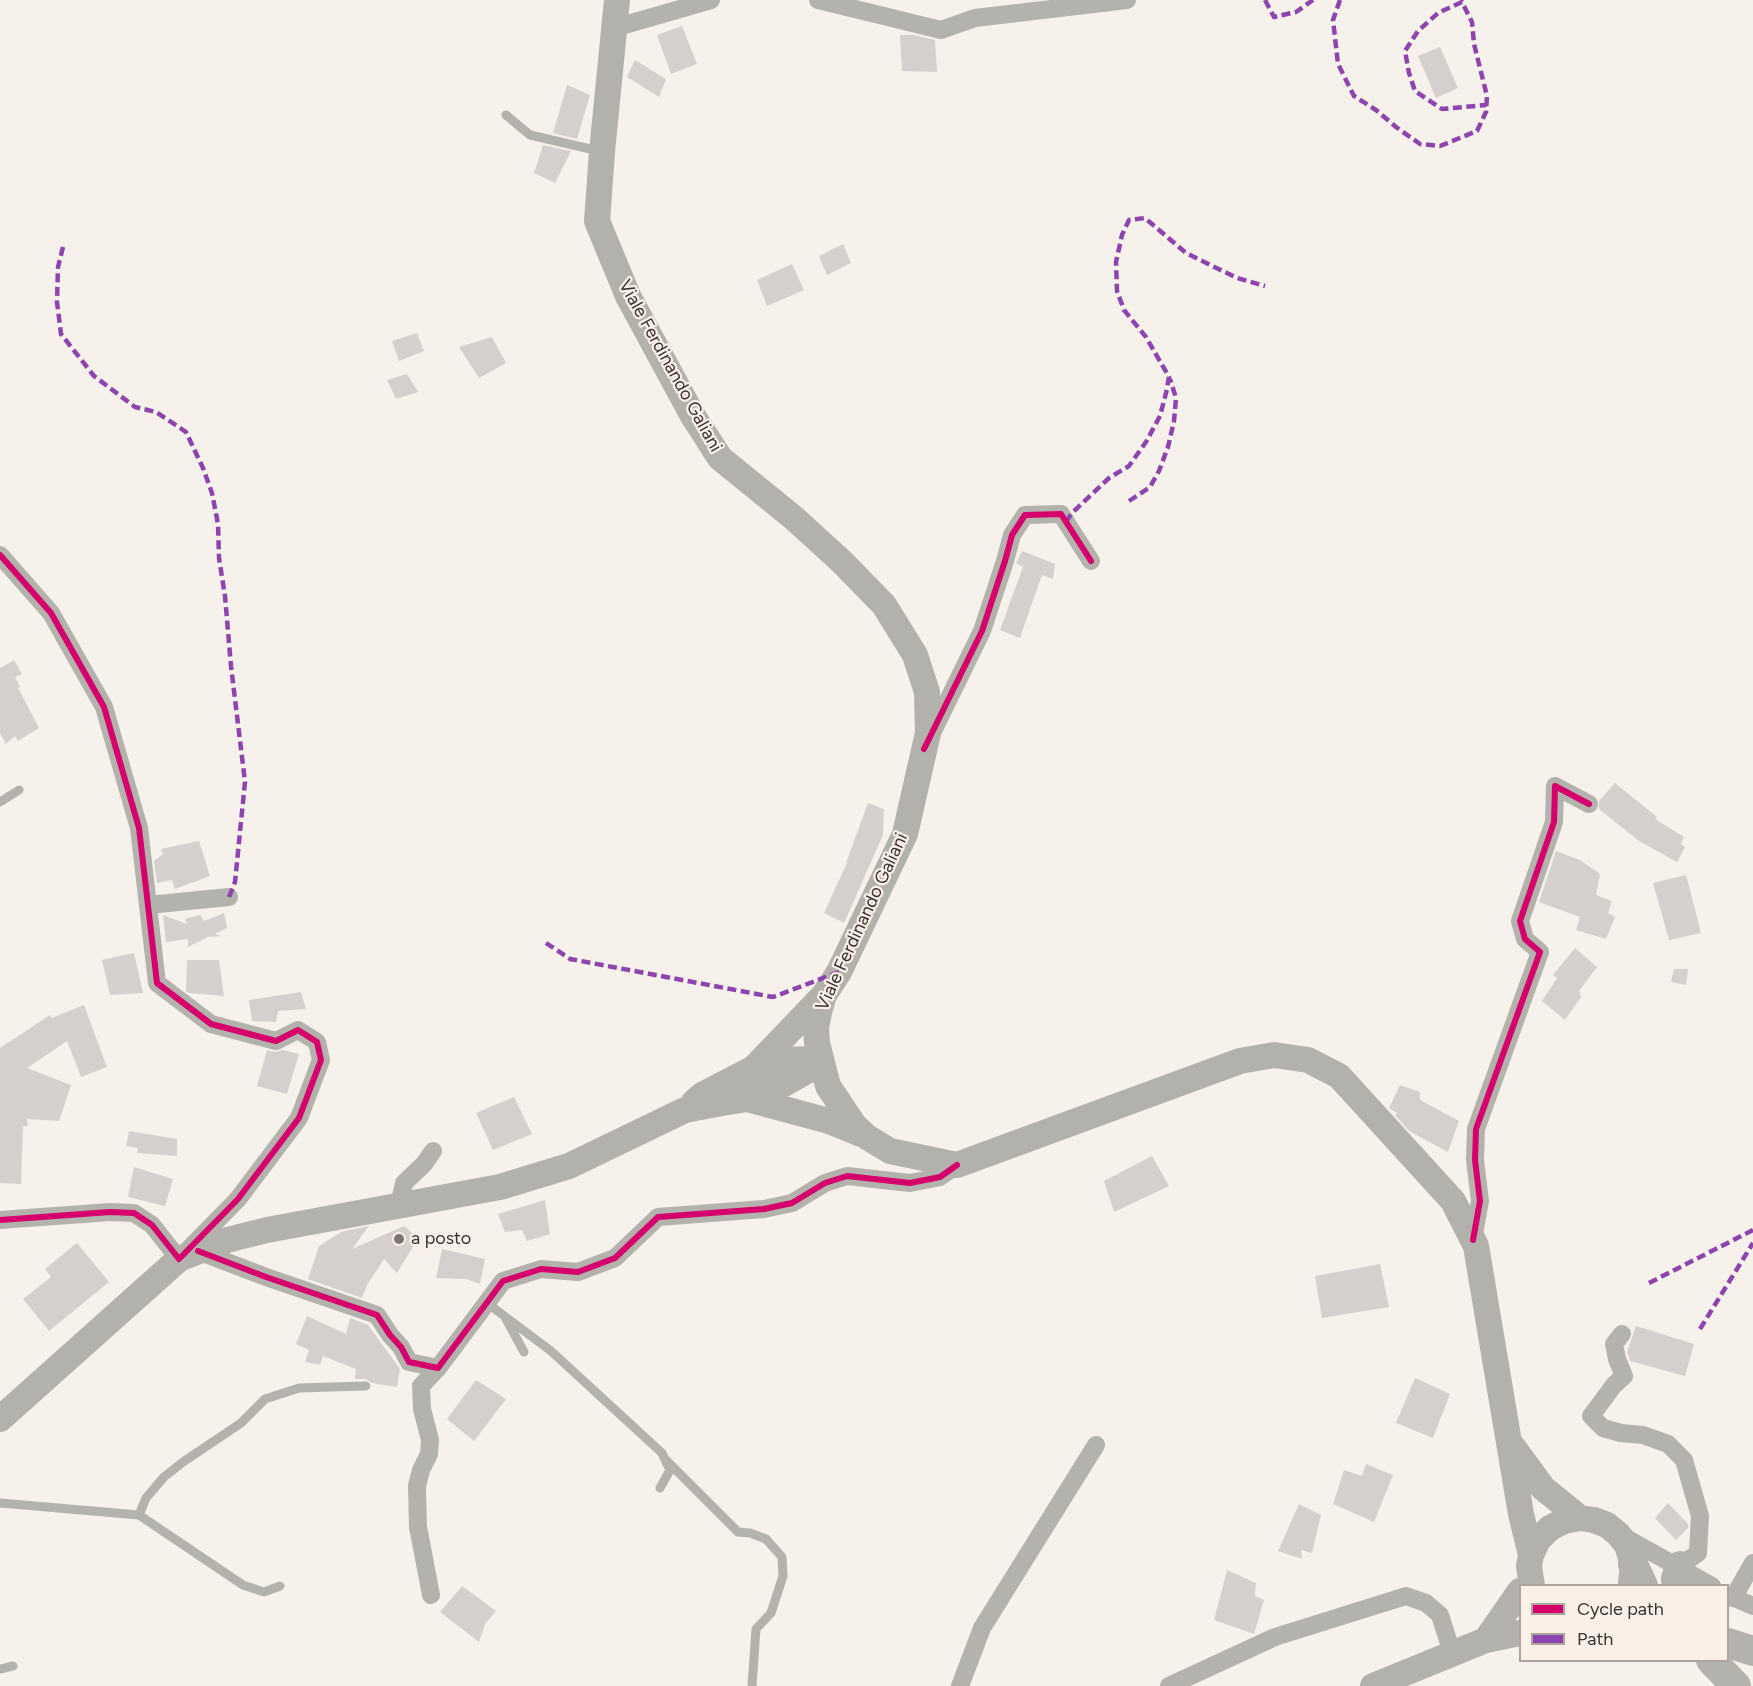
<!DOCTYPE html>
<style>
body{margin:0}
#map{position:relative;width:1753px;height:1686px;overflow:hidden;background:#f6f1eb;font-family:Figtree,sans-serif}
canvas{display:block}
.legend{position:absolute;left:1519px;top:1584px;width:210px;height:78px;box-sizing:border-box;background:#fbf0e7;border:2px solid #ada49d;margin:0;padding:8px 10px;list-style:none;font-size:18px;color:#37322f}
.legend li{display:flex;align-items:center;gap:12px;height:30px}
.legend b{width:30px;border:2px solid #ada49d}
</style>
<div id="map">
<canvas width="1753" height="1686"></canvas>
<ul class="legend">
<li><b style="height:8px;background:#d6006c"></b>Cycle path</li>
<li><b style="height:8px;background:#8e44ad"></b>Path</li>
</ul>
</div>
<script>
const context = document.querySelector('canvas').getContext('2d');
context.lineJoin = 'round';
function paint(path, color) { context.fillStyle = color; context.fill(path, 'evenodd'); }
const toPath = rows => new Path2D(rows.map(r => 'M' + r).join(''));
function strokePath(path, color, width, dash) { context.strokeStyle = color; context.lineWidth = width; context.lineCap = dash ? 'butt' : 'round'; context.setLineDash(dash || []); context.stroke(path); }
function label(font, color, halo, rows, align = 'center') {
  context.font = font + ' Figtree,sans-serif'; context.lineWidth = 4.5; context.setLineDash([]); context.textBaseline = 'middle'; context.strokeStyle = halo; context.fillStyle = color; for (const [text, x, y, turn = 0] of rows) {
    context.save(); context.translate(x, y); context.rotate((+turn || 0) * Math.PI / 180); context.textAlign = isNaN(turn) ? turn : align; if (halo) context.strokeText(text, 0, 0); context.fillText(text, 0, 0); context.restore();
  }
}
const building = toPath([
 [682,26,697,64,671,74,657,35],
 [900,35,914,35,935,40,937,72,902,71],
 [1440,47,1458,88,1436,98,1418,56],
 [635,60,666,79,659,97,627,77],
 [567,85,590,95,577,139,553,133],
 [543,145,571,151,555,183,534,173],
 [843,244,851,263,827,275,819,256],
 [792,264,804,290,767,306,757,280],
 [417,333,424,351,399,361,392,341],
 [492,337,506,363,479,378,459,347],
 [407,374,418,392,396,399,387,380],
 [1022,551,1055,564,1053,579,1042,575,1020,638,1000,630,1023,567,1016,563],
 [14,660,22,674,15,677,20,687,18,688,39,728,18,741,15,736,6,744,0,733,0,668],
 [1615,783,1657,817,1655,819,1684,837,1681,844,1685,847,1677,862,1639,841,1599,809,1599,801],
 [868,803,884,809,883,835,844,923,824,913,847,863,846,863],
 [199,841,210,876,175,889,172,880,157,883,154,861,163,854,161,849],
 [1556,851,1580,860,1600,874,1596,895,1612,901,1608,913,1615,917,1606,939,1576,930,1580,917,1539,902],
 [1686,875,1701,933,1669,940,1653,883],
 [224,913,227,928,215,934,221,936,208,937,188,947,188,939,166,942,163,915,187,924,185,919,200,915,204,921],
 [1575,948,1597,967,1579,991,1581,997,1565,1020,1542,1001,1557,978,1553,975],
 [134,953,143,993,110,995,102,960],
 [187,960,219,960,224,996,189,993,186,991],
 [1674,969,1688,969,1686,985,1671,982],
 [301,992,306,1009,278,1011,276,1022,252,1021,249,1000],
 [84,1005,107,1067,81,1077,67,1041,27,1068,71,1085,59,1121,27,1119,28,1126,23,1126,21,1184,0,1183,0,1048,50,1015,52,1018],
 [267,1050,274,1052,283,1050,299,1054,287,1094,257,1086],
 [1400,1085,1420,1092,1420,1100,1459,1121,1448,1152,1409,1131,1395,1115,1397,1113,1389,1108],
 [514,1097,532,1134,493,1150,476,1113],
 [129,1131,177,1139,177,1156,137,1153,138,1148,126,1146],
 [1152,1156,1169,1186,1114,1212,1104,1181],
 [134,1167,173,1179,165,1206,128,1197],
 [545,1200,550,1234,527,1241,522,1230,505,1232,498,1214],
 [369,1226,352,1249,404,1226,418,1238,397,1273,384,1259,367,1285,362,1298,308,1279,319,1246,341,1232],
 [77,1243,109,1282,49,1331,23,1299,51,1277,45,1269],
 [442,1249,485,1259,480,1284,466,1279,436,1278],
 [1380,1264,1389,1307,1322,1318,1315,1276],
 [307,1316,346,1334,350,1318,368,1325,400,1369,397,1387,372,1383,366,1379,355,1379,356,1369,323,1356,320,1365,305,1362,309,1350,296,1344],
 [1636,1326,1694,1344,1685,1376,1630,1361,1627,1352],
 [1415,1378,1450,1394,1433,1438,1396,1423],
 [476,1380,506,1399,474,1441,447,1419],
 [1366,1464,1393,1475,1374,1522,1333,1504,1344,1470,1362,1476],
 [1668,1503,1688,1524,1688,1528,1676,1540,1655,1518],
 [1299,1504,1321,1515,1312,1553,1301,1550,1302,1559,1278,1551],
 [1227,1570,1256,1583,1255,1596,1264,1600,1254,1634,1214,1620],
 [462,1586,496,1611,485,1624,479,1642,440,1612]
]);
const service = toPath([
 [506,115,530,135,599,151],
 [0,802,19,790],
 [487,1303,551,1351,662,1453,670,1470,660,1488],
 [505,1317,524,1352],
 [665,1459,738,1532,750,1533,766,1539,782,1557,783,1576,771,1613,756,1629,752,1686],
 [0,1503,139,1515,146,1498,164,1477,183,1462,241,1423,265,1399,299,1388,366,1386],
 [139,1515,243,1585,264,1592,280,1586],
 [0,1669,13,1666]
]);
const minor = toPath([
 [818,0,941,30,975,18,1127,0],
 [614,28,711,0],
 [0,555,51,613,104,707,139,828,157,983,211,1024,276,1041,298,1030,317,1042,321,1060,299,1118,238,1199,179,1259,152,1225,134,1213,110,1212,0,1220],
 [929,739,982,631,1005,561,1012,535,1025,515,1061,514,1091,561],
 [148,905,229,897],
 [399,1206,404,1183,424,1164,433,1151],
 [1473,1240,1480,1201,1475,1160,1476,1129,1540,952,1525,939,1520,921,1554,822,1555,786,1589,804],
 [198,1251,266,1277,377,1315,390,1335,401,1347,409,1362,438,1368,503,1281,541,1269,578,1272,615,1258,658,1217,764,1209,792,1203,825,1183,847,1176,910,1183,940,1177,957,1165],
 [1622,1334,1614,1344,1617,1359,1624,1376,1614,1385,1591,1416,1603,1428,1621,1433,1643,1435,1668,1444,1684,1460,1700,1516,1698,1553,1680,1566],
 [1619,1534,1712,1586],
 [431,1595,418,1527,417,1486,421,1470,429,1454,430,1440,422,1409,421,1386,438,1368],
 [1728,1595,1753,1606],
 [1733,1598,1753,1563],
 [960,1686,982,1628,1096,1445],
 [1169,1686,1275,1637,1406,1596,1426,1603,1440,1615,1452,1653]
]);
const secondary = toPath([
 [617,0,602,152,597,221,628,296,693,416,720,458,795,519,842,562,884,605,915,655,927,692,928,733,905,834,839,972,824,995,819,1012,816,1028,817,1043,828,1086,854,1125,867,1137,890,1151,957,1165,1240,1061,1274,1055,1308,1060,1339,1076,1453,1201,1476,1246,1521,1514,1531,1555],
 [747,1099,784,1084,821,1063,810,1059,785,1060,755,1068],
 [694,1102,702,1095,754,1068,822,997],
 [0,1419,179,1259,227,1240,267,1230,500,1187,569,1166,685,1110,722,1103,747,1099,829,1121,861,1134],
 [1513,1447,1543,1488,1580,1518],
 [1532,1586,1529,1566,1531,1555,1538,1540,1550,1528,1564,1521,1580,1518,1594,1520,1607,1525,1618,1534,1627,1545,1633,1564,1631,1583],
 [1486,1640,1520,1591],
 [1373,1686,1486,1640,1520,1633]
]);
const trunk = toPath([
 [1633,1564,1643,1586],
 [1677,1586,1676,1579,1680,1566],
 [1728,1643,1753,1651],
 [1711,1660,1736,1686]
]);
const quiet = toPath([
 [1265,0,1274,17,1296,12,1313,0],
 [1340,0,1333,20,1338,64,1354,96,1376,110,1396,127,1420,144,1440,146,1477,131,1486,112,1487,96,1474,44,1472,22,1462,2,1438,13,1418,31,1405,51,1409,73,1415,91,1442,109,1486,105],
 [63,247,58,267,57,302,61,334,94,376,135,407,156,412,186,432,203,468,212,493,218,524,219,558,225,596,231,666,245,782,235,882,229,897],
 [1129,501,1150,487,1159,471,1168,447,1174,421,1176,398,1170,379],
 [1066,522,1072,513,1109,478,1129,466,1146,442,1160,416,1166,393,1169,377,1146,337,1124,310,1117,291,1116,262,1122,235,1129,220,1145,218,1186,253,1237,278,1265,286],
 [546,943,570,959,773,997,839,972],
 [1649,1283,1753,1230],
 [1700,1329,1753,1243]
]);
const cycleway = toPath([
 [0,555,51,613,104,707,139,828,157,983,211,1024,276,1041,298,1030,317,1042,321,1060,299,1118,238,1199,179,1259,152,1225,134,1213,110,1212,0,1220],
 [924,749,982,631,1005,561,1012,535,1025,515,1061,514,1091,561],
 [1473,1240,1480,1201,1475,1160,1476,1129,1540,952,1525,939,1520,921,1554,822,1555,786,1589,804],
 [198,1251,266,1277,377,1315,390,1335,401,1347,409,1362,438,1368,503,1281,541,1269,578,1272,615,1258,658,1217,764,1209,792,1203,825,1183,847,1176,910,1183,940,1177,957,1165]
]);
const markers = [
 [399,1239,6,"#7a7571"]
];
const streetNames = [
 ["Viale Ferdinando Galiani",670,366,61],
 ["Viale Ferdinando Galiani",862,922,-65]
];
const poiNames = [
 ["a posto",411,1239]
];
paint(building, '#d5d0cd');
strokePath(service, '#b3b2ad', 9);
strokePath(minor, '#b3b2ad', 18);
strokePath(secondary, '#b2b1ab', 26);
strokePath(trunk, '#b4b2ac', 30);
strokePath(quiet, '#8e44ad', 4.5, [9, 4.5]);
strokePath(cycleway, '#d6006c', 6);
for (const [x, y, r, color] of markers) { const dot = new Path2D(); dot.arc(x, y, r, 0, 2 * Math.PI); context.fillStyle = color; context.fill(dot); strokePath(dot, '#fbf0e7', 2); }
label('18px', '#37322f', '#fbf0e7', streetNames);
label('18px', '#37322f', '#fbf0e7', poiNames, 'left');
</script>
